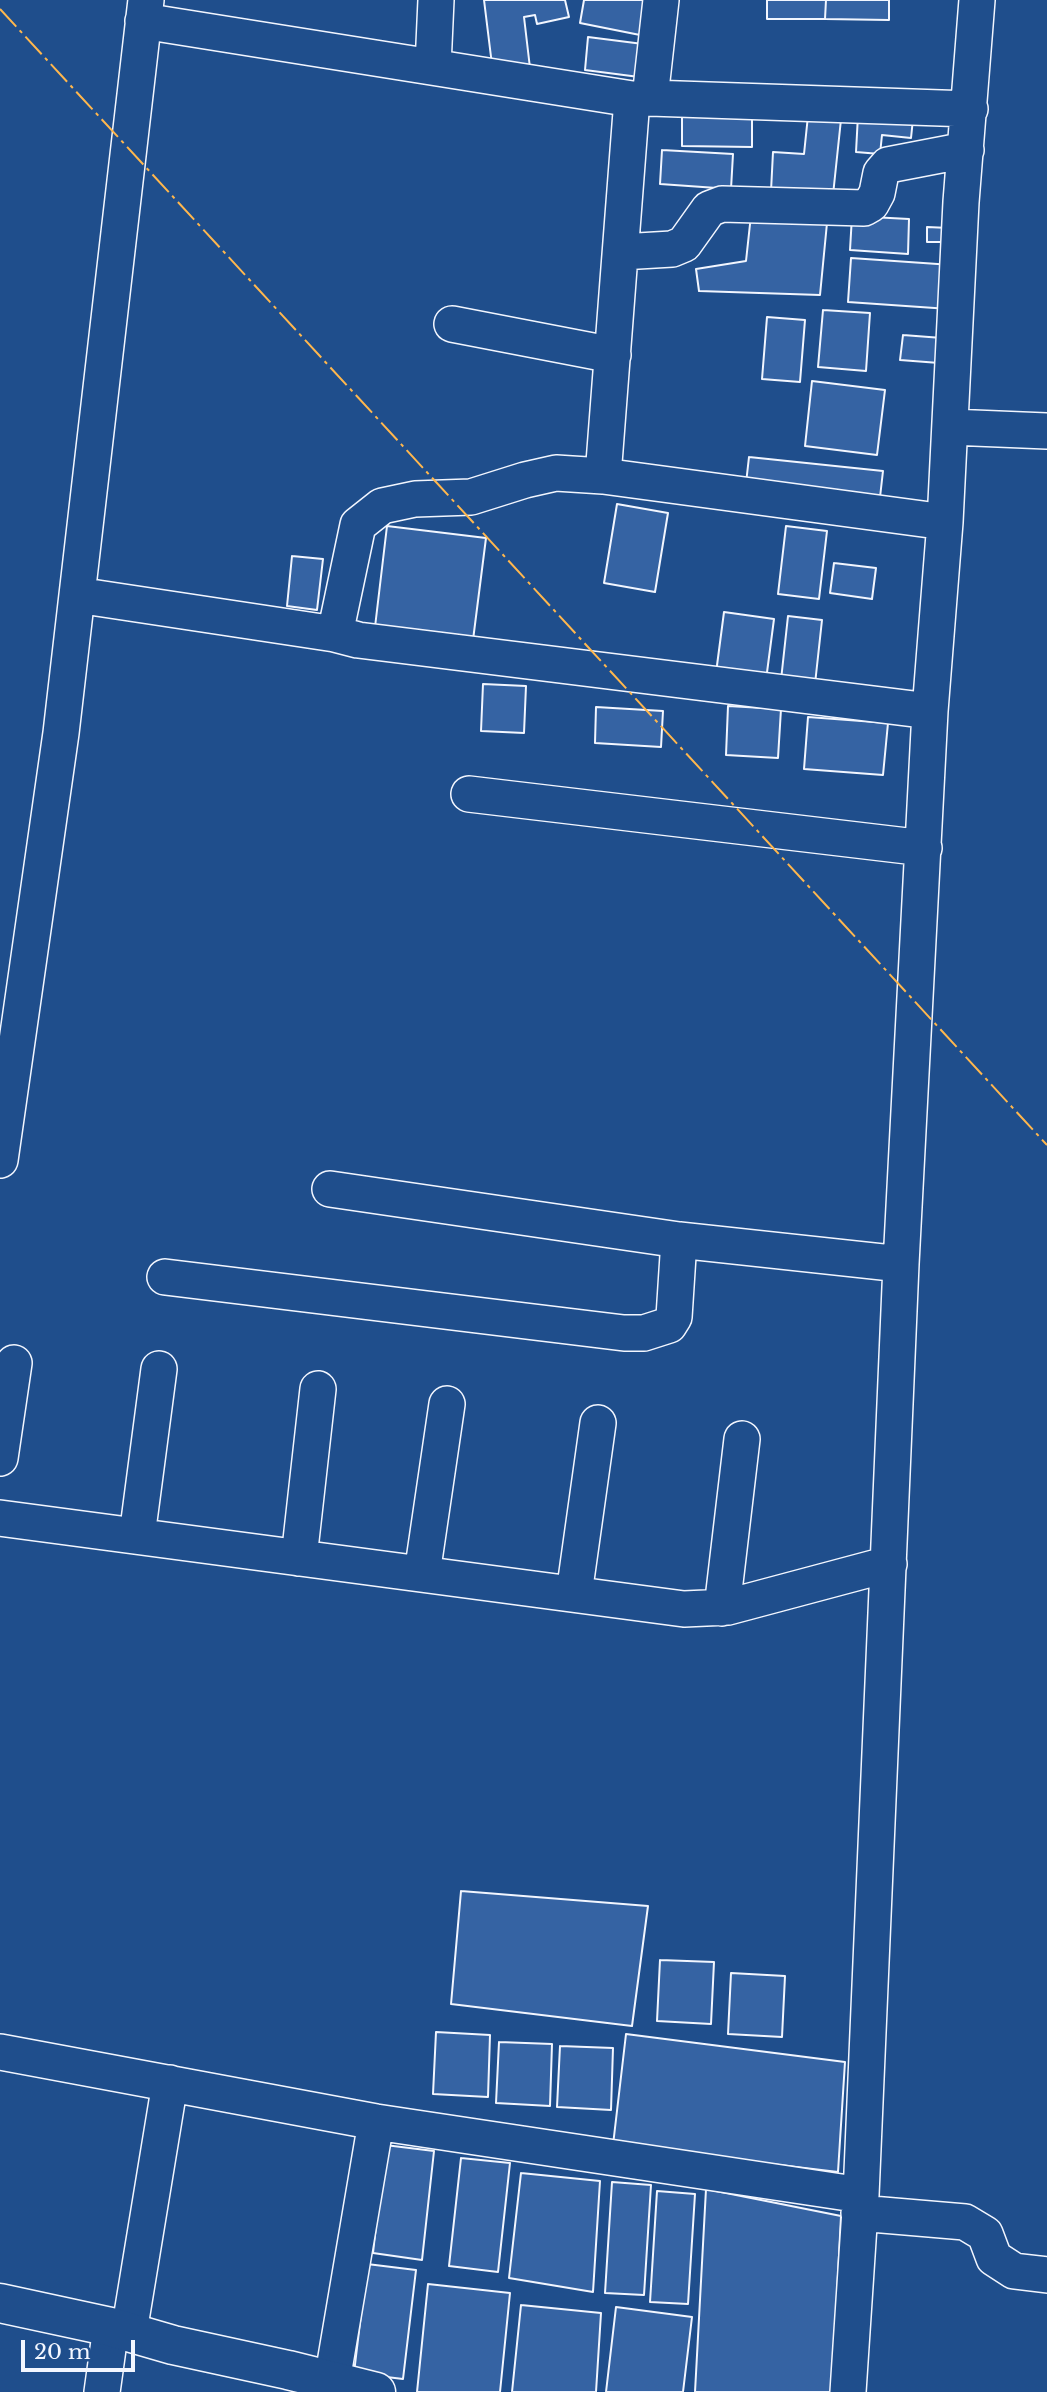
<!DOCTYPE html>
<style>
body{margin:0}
#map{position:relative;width:1047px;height:2392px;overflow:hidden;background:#1f4e8c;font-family:"Libre Baskerville",serif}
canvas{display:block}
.scale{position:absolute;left:21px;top:2340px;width:114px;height:32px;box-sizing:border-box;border:4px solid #f2f6ff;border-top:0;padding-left:9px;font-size:21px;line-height:24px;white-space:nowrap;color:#f2f6ff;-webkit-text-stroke:5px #1f4e8c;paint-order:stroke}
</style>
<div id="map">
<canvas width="1047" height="2392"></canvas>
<div class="scale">20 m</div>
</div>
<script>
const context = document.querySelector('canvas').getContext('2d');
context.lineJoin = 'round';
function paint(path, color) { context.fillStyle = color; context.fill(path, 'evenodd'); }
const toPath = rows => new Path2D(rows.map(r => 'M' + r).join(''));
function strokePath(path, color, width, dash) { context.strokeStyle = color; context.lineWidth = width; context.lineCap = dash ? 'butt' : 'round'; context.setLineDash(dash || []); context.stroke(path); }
const building = toPath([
 [484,0,565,0,569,17,537,24,535,15,524,17,530,68,493,73,484,0],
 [584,0,652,0,645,36,580,23,584,0],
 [767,0,826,0,825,19,767,19,767,0],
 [826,0,889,0,889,20,825,19,826,0],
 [588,37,643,44,639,77,585,70,588,37],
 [809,106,842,110,833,195,771,191,773,152,804,154,809,106],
 [682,107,752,108,752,147,682,146,682,107],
 [858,115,913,119,911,138,882,135,880,154,856,152,858,115],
 [662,150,733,154,731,189,660,184,662,150],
 [751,215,827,223,820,295,699,291,696,269,746,261,751,215],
 [852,216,909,219,908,254,850,250,852,216],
 [927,227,949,228,949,242,927,242,927,227],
 [851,258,952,265,949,309,848,302,851,258],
 [823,310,870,313,866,371,818,367,823,310],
 [767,317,805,320,800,382,762,379,767,317],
 [903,335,942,338,939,363,900,360,903,335],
 [812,381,885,390,877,455,805,446,812,381],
 [749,457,883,471,879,506,745,492,749,457],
 [617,504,668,513,655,592,604,583,617,504],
 [387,526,486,538,473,640,375,627,387,526],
 [786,526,827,531,819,599,778,594,786,526],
 [292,556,323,559,317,610,287,606,292,556],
 [834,563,876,568,872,599,830,593,834,563],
 [724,612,774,619,766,680,716,673,724,612],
 [788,616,822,620,815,684,781,680,788,616],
 [483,684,526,686,524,733,481,731,483,684],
 [728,706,781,709,778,758,726,755,728,706],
 [596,707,663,711,661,747,595,743,596,707],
 [808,717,888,723,883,775,804,769,808,717],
 [461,1891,648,1906,632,2026,451,2004,461,1891],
 [660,1960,714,1962,711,2024,657,2021,660,1960],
 [731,1973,785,1976,782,2037,728,2034,731,1973],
 [436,2032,490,2035,488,2097,433,2094,436,2032],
 [626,2034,845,2062,838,2172,613,2145,626,2034],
 [499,2042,552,2044,550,2106,496,2103,499,2042],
 [560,2046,613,2048,611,2110,557,2107,560,2046],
 [385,2145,434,2151,422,2260,373,2253,385,2145],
 [461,2158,510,2163,498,2272,449,2266,461,2158],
 [521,2173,600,2181,593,2292,509,2278,521,2173],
 [612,2182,651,2185,644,2295,605,2293,612,2182],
 [706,2189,841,2216,832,2392,695,2392,706,2189],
 [657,2191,695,2194,688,2304,650,2302,657,2191],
 [367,2264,416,2270,403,2379,354,2373,367,2264],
 [428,2284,510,2293,500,2392,417,2392,428,2284],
 [521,2305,601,2313,596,2392,512,2392,521,2305],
 [616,2307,692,2317,683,2392,606,2392,616,2307]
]);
const street = toPath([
 [143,21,632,99,650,98,970,109],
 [433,66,436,0],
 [650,98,661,0],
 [632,99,603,476,945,522],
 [621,252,672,249,684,244,709,209,722,204,864,208,871,204,877,193,881,173,888,165,966,150],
 [452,324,613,355],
 [950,427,1047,431],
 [603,476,556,473,525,480,471,497,415,499,382,506,358,525,335,634,358,640,930,711],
 [77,595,335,634],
 [469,794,924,848],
 [0,1160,61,733,146,0],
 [330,1189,679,1240,901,1264],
 [165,1277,624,1333,644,1333,669,1325,674,1317,679,1240],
 [0,1458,14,1363],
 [0,1518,684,1609,728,1607,889,1564],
 [137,1536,159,1369],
 [299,1558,318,1389],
 [422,1574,447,1404],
 [574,1594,598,1423],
 [722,1608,742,1439],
 [0,2052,376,2122,861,2195],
 [859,2213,965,2222,985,2234,994,2258,1014,2271,1047,2275],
 [129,2332,170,2083],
 [332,2381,376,2122],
 [102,2392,111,2327],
 [848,2392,861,2195,901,1264,930,711,945,522,961,202,977,0]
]);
const secondary = toPath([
 [0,2303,111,2327,173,2345,288,2370,376,2392]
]);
const power = toPath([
 [0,9,1047,1145]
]);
paint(building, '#3563a3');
strokePath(building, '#f2f6ff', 2);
strokePath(street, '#f2f6ff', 38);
strokePath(secondary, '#f2f6ff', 41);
strokePath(street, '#1f4e8c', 35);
strokePath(secondary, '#1f4e8c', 38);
strokePath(power, '#ffb74d', 2, [24, 5, 3.5, 5]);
</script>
